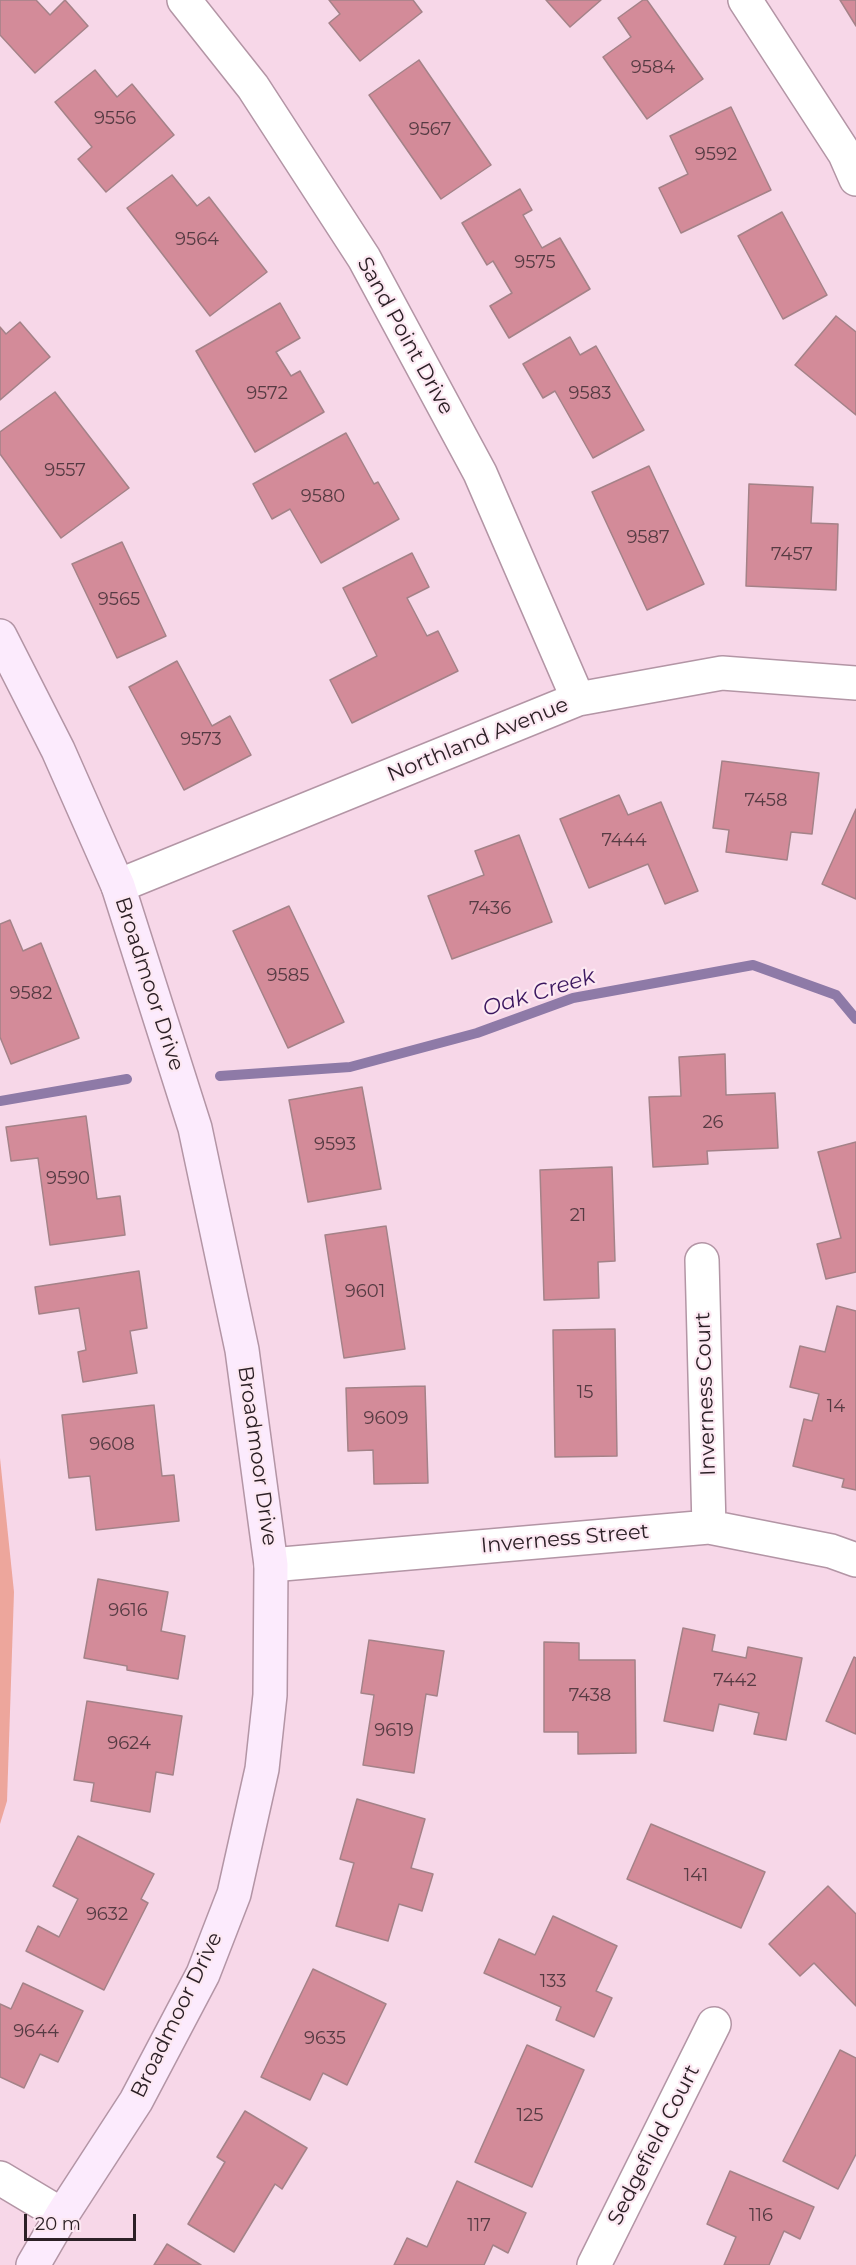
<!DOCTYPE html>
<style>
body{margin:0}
#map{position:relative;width:856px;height:2265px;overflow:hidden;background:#f7d7e8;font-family:Montserrat,sans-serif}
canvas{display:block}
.scale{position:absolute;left:24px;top:2214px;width:112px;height:27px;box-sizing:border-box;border:3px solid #2c2026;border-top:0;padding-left:8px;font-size:18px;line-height:21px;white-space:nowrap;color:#2c2026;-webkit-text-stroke:4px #fce8f2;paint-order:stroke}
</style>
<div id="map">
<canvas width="856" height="2265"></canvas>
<div class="scale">20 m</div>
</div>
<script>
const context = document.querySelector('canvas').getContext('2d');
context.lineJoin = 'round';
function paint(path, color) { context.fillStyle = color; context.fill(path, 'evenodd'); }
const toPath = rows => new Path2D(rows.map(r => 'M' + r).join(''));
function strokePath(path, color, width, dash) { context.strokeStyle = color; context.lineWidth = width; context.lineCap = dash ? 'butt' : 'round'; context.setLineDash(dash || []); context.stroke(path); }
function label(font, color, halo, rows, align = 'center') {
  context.font = font + ' Montserrat,sans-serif'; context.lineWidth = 4.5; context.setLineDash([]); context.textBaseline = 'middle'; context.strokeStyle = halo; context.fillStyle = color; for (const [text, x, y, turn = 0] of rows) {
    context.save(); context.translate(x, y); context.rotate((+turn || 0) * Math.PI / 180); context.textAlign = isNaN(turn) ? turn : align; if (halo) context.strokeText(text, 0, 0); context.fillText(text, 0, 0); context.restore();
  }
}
const green = toPath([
 [0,1458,14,1592,7,1801,0,1824]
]);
const stream = toPath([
 [220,1076,350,1067,477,1033,573,998,753,965,836,995,856,1019],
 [0,1101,127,1079]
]);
const building = toPath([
 [0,0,36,0,50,15,65,0,88,26,35,73,0,35,0,0],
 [329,0,413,0,422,12,360,61,329,23,340,14,329,0],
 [546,0,601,0,570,27,546,0],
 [643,0,647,0,703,79,647,119,603,57,631,37,618,18,643,0],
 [840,0,856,0,856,26,840,0],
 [419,60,491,165,441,199,369,95,419,60],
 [95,70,117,97,132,84,174,135,106,192,78,159,92,147,55,102,95,70],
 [731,107,771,190,681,233,659,188,688,174,670,136,731,107],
 [172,175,197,206,209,197,267,272,210,316,127,208,172,175],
 [520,189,532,210,523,215,542,248,560,238,590,289,509,338,490,306,512,293,493,261,487,265,462,223,520,189],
 [782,212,827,295,783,319,738,236,782,212],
 [280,303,300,338,276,352,291,376,300,371,324,412,255,452,196,351,280,303],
 [836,316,856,332,856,415,795,365,836,316],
 [20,322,50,357,0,400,0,327,6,334,20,322],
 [570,337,580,355,596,346,644,430,593,458,555,391,543,398,523,364,570,337],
 [55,392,129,488,61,538,0,454,0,432,55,392],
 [346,433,374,484,378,482,399,519,321,563,290,509,272,519,253,484,346,433],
 [649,466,704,584,647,610,592,492,649,466],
 [749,484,813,487,811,523,838,524,836,590,746,586,749,484],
 [122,542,166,636,117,658,72,564,122,542],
 [412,553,429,587,407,598,427,636,438,631,458,671,352,723,330,680,377,656,343,588,412,553],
 [177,661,212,726,230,716,251,755,184,790,129,687,177,661],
 [722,761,819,773,812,834,791,832,787,860,726,852,729,830,713,828,722,761],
 [619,795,628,815,661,802,698,891,665,904,648,864,589,888,560,819,619,795],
 [856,809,856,899,822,884,856,809],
 [519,835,552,922,452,959,428,896,484,875,475,851,519,835],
 [289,906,344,1022,288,1048,233,931,289,906],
 [10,920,23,951,41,943,79,1038,11,1064,0,1037,0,924,10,920],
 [725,1054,726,1095,775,1093,778,1148,707,1151,708,1164,653,1167,649,1097,681,1096,679,1057,725,1054],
 [362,1087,381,1189,308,1202,289,1100,362,1087],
 [86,1116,97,1199,120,1196,125,1235,50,1245,38,1158,11,1161,6,1127,86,1116],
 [856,1142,856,1272,826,1279,817,1244,841,1238,818,1152,856,1142],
 [612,1167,615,1261,598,1262,599,1298,544,1300,540,1170,612,1167],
 [386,1226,405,1349,344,1358,325,1235,386,1226],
 [139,1271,147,1328,130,1331,137,1373,83,1382,78,1352,86,1350,79,1308,39,1314,35,1287,139,1271],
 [837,1306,856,1311,856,1490,842,1487,844,1479,793,1466,804,1419,812,1421,819,1394,790,1387,800,1346,825,1352,837,1306],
 [615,1329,617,1456,555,1457,553,1330,615,1329],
 [425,1386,428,1483,374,1484,373,1450,348,1451,346,1388,425,1386],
 [154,1405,162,1476,174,1475,179,1521,96,1530,90,1476,69,1478,62,1415,154,1405],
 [98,1579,168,1592,161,1631,185,1636,178,1679,127,1670,127,1666,84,1658,98,1579],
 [683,1628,715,1635,712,1651,746,1658,748,1647,802,1658,786,1740,754,1734,759,1713,719,1704,713,1731,664,1721,683,1628],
 [369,1640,444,1651,437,1696,426,1694,414,1773,363,1765,374,1695,361,1693,369,1640],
 [544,1642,579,1643,579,1660,635,1660,636,1753,578,1754,578,1732,544,1732,544,1642],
 [854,1657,856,1658,856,1734,826,1721,854,1657],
 [87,1701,182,1716,173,1775,156,1772,150,1812,91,1801,94,1783,74,1780,87,1701],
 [357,1799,425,1819,411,1868,433,1874,422,1911,399,1904,388,1941,336,1926,354,1863,340,1859,357,1799],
 [651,1824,765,1872,741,1928,627,1879,651,1824],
 [78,1836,154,1874,141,1899,148,1903,104,1990,26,1951,38,1926,59,1937,78,1899,53,1886,78,1836],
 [828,1886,856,1914,856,2006,814,1963,800,1976,769,1944,828,1886],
 [553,1916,617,1946,596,1991,612,1998,594,2037,556,2020,561,2007,484,1973,499,1939,535,1955,553,1916],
 [313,1969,386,2004,347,2085,323,2073,310,2100,261,2077,313,1969],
 [23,1983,83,2011,58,2062,40,2054,24,2088,0,2077,0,2004,11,2009,23,1983],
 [527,2045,584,2070,532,2187,475,2162,527,2045],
 [840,2050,856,2058,856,2154,838,2189,783,2161,840,2050],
 [245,2111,307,2148,282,2189,275,2184,234,2252,188,2224,225,2162,217,2157,245,2111],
 [730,2171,814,2207,800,2239,784,2231,769,2265,724,2265,736,2237,707,2224,730,2171],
 [457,2181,526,2213,508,2253,493,2245,484,2265,394,2265,407,2238,427,2247,457,2181],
 [167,2244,201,2265,154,2265,167,2244]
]);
const street = toPath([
 [184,0,253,87,364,258,480,473,578,699],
 [745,0,845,154,856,179],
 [118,886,578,699,722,673,856,683],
 [702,1260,709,1527],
 [271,1565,709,1527,831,1551,856,1560],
 [0,2178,62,2215],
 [594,2265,714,2024]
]);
const secondary = toPath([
 [0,636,58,750,118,886,195,1128,242,1350,271,1565,270,1695,262,1769,234,1894,203,1974,136,2101,62,2215,33,2265]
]);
const numberNames = [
 ["9584",653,68],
 ["9556",115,119],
 ["9567",430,130],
 ["9592",716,155],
 ["9564",197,240],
 ["9575",535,263],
 ["9572",267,394],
 ["9583",590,394],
 ["9557",65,471],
 ["9580",323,497],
 ["9587",648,538],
 ["7457",792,555],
 ["9565",119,600],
 ["9573",201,740],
 ["7458",766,801],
 ["7444",624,841],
 ["7436",490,909],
 ["9585",288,976],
 ["9582",31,994],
 ["26",713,1123],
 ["9593",335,1145],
 ["9590",68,1179],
 ["21",578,1216],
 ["9601",365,1292],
 ["15",585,1393],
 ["14",836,1407],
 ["9609",386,1419],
 ["9608",112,1445],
 ["9616",128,1611],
 ["7442",735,1681],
 ["7438",590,1696],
 ["9619",394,1731],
 ["9624",129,1744],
 ["141",696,1876],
 ["9632",107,1915],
 ["133",553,1982],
 ["9644",36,2032],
 ["9635",325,2039],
 ["125",530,2116],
 ["116",761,2216],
 ["117",479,2226]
];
const streetNames = [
 ["Sand Point Drive",405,336,61],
 ["Northland Avenue",478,740,-22],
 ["Broadmoor Drive",149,984,72],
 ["Inverness Court",706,1394,-92],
 ["Broadmoor Drive",257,1456,82],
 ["Inverness Street",565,1539,-5],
 ["Broadmoor Drive",177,2015,-64],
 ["Sedgefield Court",654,2145,-63]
];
const waterNames = [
 ["Oak Creek",539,993,-17]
];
paint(green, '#eda69c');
strokePath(stream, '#8e7aa7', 10);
paint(building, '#d38b99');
strokePath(building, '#a48288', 1.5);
strokePath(street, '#b395a5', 36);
strokePath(secondary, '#b395a5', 36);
strokePath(street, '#fff', 33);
strokePath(secondary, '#fcebfd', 33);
label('18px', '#563b43', null, numberNames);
label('21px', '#2c2026', '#fce8f2', streetNames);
label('italic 22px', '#3b175f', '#fce8f2', waterNames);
</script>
